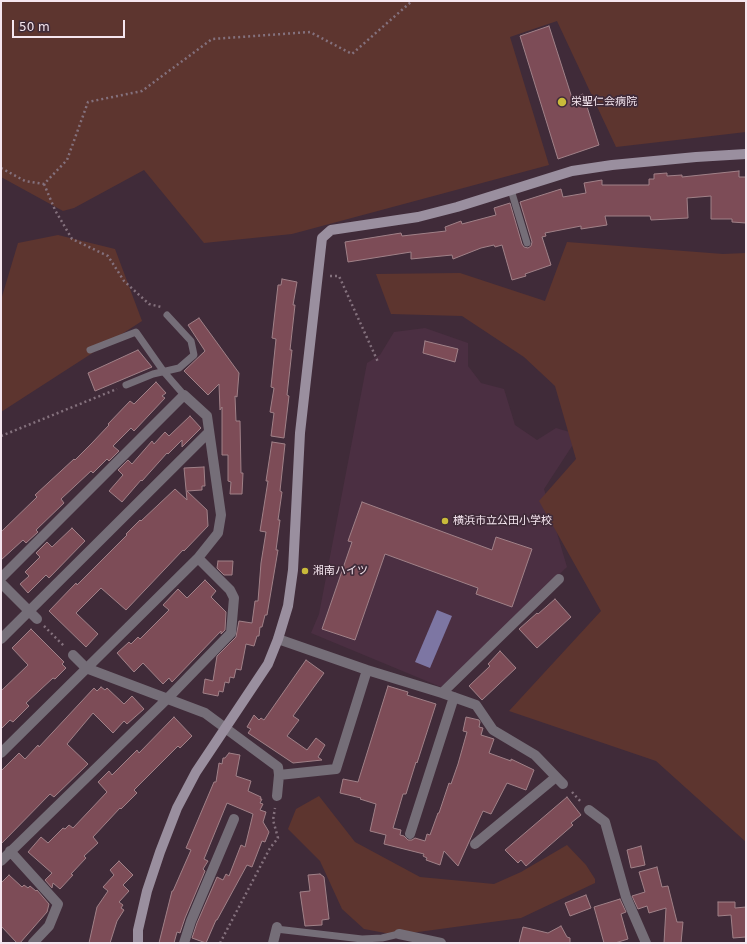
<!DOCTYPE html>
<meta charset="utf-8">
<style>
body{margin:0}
#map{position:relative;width:747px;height:944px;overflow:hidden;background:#402b39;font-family:"DejaVu Sans",sans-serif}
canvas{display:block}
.frame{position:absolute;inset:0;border:2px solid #f5e6ef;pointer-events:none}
.scale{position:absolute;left:12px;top:20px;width:113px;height:18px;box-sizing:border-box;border:2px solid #f5e6ef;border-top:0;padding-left:5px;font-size:12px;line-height:14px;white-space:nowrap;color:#f5e6ef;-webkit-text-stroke:3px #402b39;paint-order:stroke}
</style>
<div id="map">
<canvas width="747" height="944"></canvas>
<div class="frame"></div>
<div class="scale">50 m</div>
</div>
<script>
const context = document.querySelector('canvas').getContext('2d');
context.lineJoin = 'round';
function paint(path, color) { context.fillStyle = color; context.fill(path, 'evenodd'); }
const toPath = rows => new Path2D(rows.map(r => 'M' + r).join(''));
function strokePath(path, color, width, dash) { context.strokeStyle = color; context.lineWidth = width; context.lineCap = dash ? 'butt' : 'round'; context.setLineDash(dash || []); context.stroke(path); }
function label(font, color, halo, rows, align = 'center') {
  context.font = font + ' "DejaVu Sans","Noto Sans JP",sans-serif'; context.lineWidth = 3.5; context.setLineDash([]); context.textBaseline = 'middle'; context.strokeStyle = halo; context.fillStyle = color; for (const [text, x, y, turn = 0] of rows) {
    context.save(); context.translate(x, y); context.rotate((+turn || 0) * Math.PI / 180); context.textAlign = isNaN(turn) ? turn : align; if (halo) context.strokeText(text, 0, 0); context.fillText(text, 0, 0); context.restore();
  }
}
const built = toPath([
 [425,328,468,343,468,366,481,383,504,389,515,425,537,440,556,428,573,433,572,446,544,489,567,567,441,687,311,633,319,614,367,363,380,355,394,332]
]);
const green = toPath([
 [1,1,746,1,746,132,616,147,557,21,510,37,549,165,292,234,204,243,144,170,74,208,63,211,1,177],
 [58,235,115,249,142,321,1,412,1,300,18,243],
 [567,242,723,254,746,253,746,842,656,761,509,711,601,611,539,501,576,459,555,386,524,357,462,316,391,314,376,274,460,273,545,301],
 [319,796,355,842,420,877,494,884,521,872,567,845,586,865,595,879,595,883,521,918,396,935,364,929,342,909,320,861,288,829,296,809]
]);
const water = toPath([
 [437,610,452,616,430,668,415,662]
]);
const building = toPath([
 [549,26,572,98,583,94,599,145,558,159,520,36,549,26],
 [739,171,739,177,746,177,746,223,732,222,732,219,711,219,711,196,687,198,688,218,651,220,650,216,605,216,607,225,581,229,581,226,545,233,546,236,542,237,551,265,525,274,526,276,512,280,502,245,495,247,494,245,481,248,453,259,452,255,411,259,411,252,348,262,345,242,401,233,402,236,446,231,445,227,461,221,462,224,496,215,494,208,510,203,522,244,524,247,528,248,531,246,532,242,520,202,561,189,563,197,586,193,584,183,602,180,602,185,649,185,649,179,654,179,654,174,667,173,667,176,682,175,682,177,739,171],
 [282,279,297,282,293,305,295,305,290,350,292,350,287,395,289,396,284,438,271,436,274,413,270,412,274,388,271,387,276,339,272,338,278,285,281,285,282,279],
 [199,318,239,373,237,397,235,396,236,421,240,421,241,473,243,473,242,494,230,494,231,482,228,481,228,455,222,455,222,407,220,410,219,384,208,395,184,371,205,351,188,325,199,318],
 [425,341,458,349,455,362,423,353,425,341],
 [138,350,152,367,95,391,88,373,138,350],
 [156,382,166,393,162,396,165,398,134,431,131,428,113,446,119,451,109,461,107,459,93,473,91,471,61,499,64,503,36,530,38,532,26,543,23,540,1,560,1,532,37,497,35,495,74,459,75,460,92,443,109,425,108,424,130,401,134,404,156,382],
 [190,416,201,428,182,447,182,440,168,454,167,453,142,481,141,480,122,502,109,491,123,475,118,470,128,460,132,464,152,441,154,444,165,432,169,436,190,416],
 [272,442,285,444,280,491,282,492,278,520,280,520,276,550,278,550,267,615,265,615,262,627,260,627,259,636,257,636,254,646,246,644,241,670,236,669,234,678,230,677,229,683,225,682,223,692,219,691,218,696,203,693,205,679,213,681,217,656,236,637,239,621,252,623,255,601,258,601,261,563,266,532,260,531,268,481,266,481,272,442],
 [204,467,205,486,202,486,202,490,187,491,207,510,208,526,184,551,183,550,126,610,101,588,76,613,98,634,86,647,49,611,76,583,77,585,127,535,126,534,140,520,141,521,175,489,187,500,184,468,204,467],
 [362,502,492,550,496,537,532,549,512,607,476,594,478,588,385,554,355,640,322,629,352,542,348,541,362,502],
 [72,528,85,541,49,578,46,575,28,593,20,584,29,576,25,572,40,557,36,553,47,542,52,547,72,528],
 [218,561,233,561,232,575,224,575,217,568,218,561],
 [205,580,216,591,211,597,226,612,225,630,221,634,221,631,172,682,169,678,163,684,143,663,134,672,117,653,129,642,131,644,138,637,140,639,169,610,163,605,178,589,187,598,205,580],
 [555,599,571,617,537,648,519,629,537,613,538,614,555,599],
 [31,629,64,662,62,664,66,668,55,679,53,678,26,703,29,706,13,722,10,720,1,729,1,691,28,665,12,648,31,629],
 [500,651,516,668,482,700,469,686,490,666,488,664,500,651],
 [306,660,324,673,293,716,299,720,287,736,307,750,316,738,325,745,318,757,322,760,293,763,248,733,251,729,247,727,254,715,259,720,261,718,264,720,306,660],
 [388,686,408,692,407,695,436,704,417,763,416,762,406,794,403,794,393,828,401,830,400,835,404,836,408,840,412,840,415,838,425,841,427,834,430,835,438,813,439,813,449,783,451,784,458,764,467,732,463,731,466,717,479,720,480,722,479,727,483,728,481,735,494,739,489,753,511,761,511,759,534,770,526,790,507,783,491,814,483,811,458,866,444,851,440,865,426,860,427,858,423,856,424,854,384,844,386,835,370,831,376,804,360,799,361,798,340,793,343,779,358,782,388,686],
 [101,687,105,690,107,688,124,704,132,696,144,709,127,724,124,721,113,733,93,713,67,744,88,764,54,797,50,794,1,844,1,771,19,753,25,759,38,745,39,747,94,688,97,691,101,687],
 [174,717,192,736,180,748,178,746,134,790,137,793,121,809,120,808,93,837,98,843,84,856,86,858,71,874,73,875,60,889,53,883,52,888,45,880,52,873,28,852,41,837,48,843,63,828,65,829,69,825,73,828,107,792,98,782,109,771,112,775,137,750,139,753,174,717],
 [229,753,240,755,236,776,251,781,248,791,261,797,260,799,262,799,260,803,263,804,260,810,266,812,263,822,269,832,265,842,262,841,252,867,247,865,217,920,216,920,206,943,192,938,197,923,217,877,223,880,226,874,229,876,241,845,245,847,253,814,227,803,204,859,208,861,203,869,205,871,185,918,180,933,177,932,174,943,159,943,172,891,173,891,191,850,186,848,214,782,216,782,219,763,222,764,223,758,225,758,229,753],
 [567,797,581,815,571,823,573,825,526,866,521,860,518,863,505,850,567,797],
 [641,846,645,865,631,868,627,850,641,846],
 [119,861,133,875,123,885,129,891,119,902,123,905,121,908,124,910,117,921,110,943,89,943,97,907,108,891,103,887,114,875,110,870,119,861],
 [657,867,662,887,668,886,677,922,683,922,681,943,664,943,666,908,649,913,647,906,638,909,632,896,645,892,639,872,657,867],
 [320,874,324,877,329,919,322,920,322,925,305,926,300,892,310,891,308,875,320,874],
 [9,875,22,887,24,885,28,888,30,886,36,891,37,890,49,904,47,912,20,943,17,943,1,926,1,883,9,875],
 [586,895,591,908,570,916,565,903,586,895],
 [620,899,626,912,621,914,628,939,615,943,604,943,594,907,620,899],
 [718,902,735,902,735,908,746,907,746,937,733,938,731,915,718,916,718,902],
 [561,926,567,937,570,938,570,943,519,943,523,927,548,933,561,926]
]);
const path = toPath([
 [1,168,25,181,44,184,67,160,88,102,142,91,212,39,310,32,352,54,412,1],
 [44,184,55,210,72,239,108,256,124,281,149,304,161,307],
 [330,276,339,276,378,362],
 [1,436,117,389],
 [44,626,65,647],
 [572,792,581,802],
 [220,943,270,848,278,838,273,820,275,808]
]);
const lane = toPath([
 [511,190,527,243],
 [90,350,136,332,164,372,184,395],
 [126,385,153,374,179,368,194,355,191,341,167,315],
 [276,929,362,939,382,938,399,934]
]);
const street = toPath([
 [1,578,184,395,207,416,221,515,218,533,198,558,1,753],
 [1,583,37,619],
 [1,639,209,432],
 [278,639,367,670,442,693,476,705,493,730,535,755,563,784],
 [73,655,86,668,205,713,278,767,279,775,336,769,367,670],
 [442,693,559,579],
 [277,796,279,775],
 [589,810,605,822,626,897,646,943],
 [410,834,454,697],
 [475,844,556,777],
 [10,851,58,904,49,926,33,943],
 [1,861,167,699,231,633,234,598,230,590,198,558],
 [399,934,441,943],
 [184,943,191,921,234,819],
 [273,943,277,927]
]);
const secondary = toPath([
 [138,943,138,930,147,891,160,852,177,808,196,772,268,664,278,639,288,606,293,570,300,433,322,238,331,230,418,217,457,207,572,171,612,165,696,157,746,154]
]);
const markers = [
 [562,102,5,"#c9ba3a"],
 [445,521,4,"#c9ba3a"],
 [305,571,4,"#c9ba3a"]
];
const poiNames = [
 ["栄聖仁会病院",571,102],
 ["横浜市立公田小学校",453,521],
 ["湘南ハイツ",313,571]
];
paint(built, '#4b2f42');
paint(green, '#5d352f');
paint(water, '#7d76a3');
paint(building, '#7d4c57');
strokePath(building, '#a08188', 1);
strokePath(path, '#84717d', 2.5, [2, 3]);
strokePath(lane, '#756e78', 7);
strokePath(street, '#756e78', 10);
strokePath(secondary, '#9a8f9f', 10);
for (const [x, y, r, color] of markers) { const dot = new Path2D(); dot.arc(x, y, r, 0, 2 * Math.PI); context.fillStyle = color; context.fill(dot); strokePath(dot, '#402b39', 1.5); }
label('11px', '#f5e6ef', '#402b39', poiNames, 'left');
</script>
